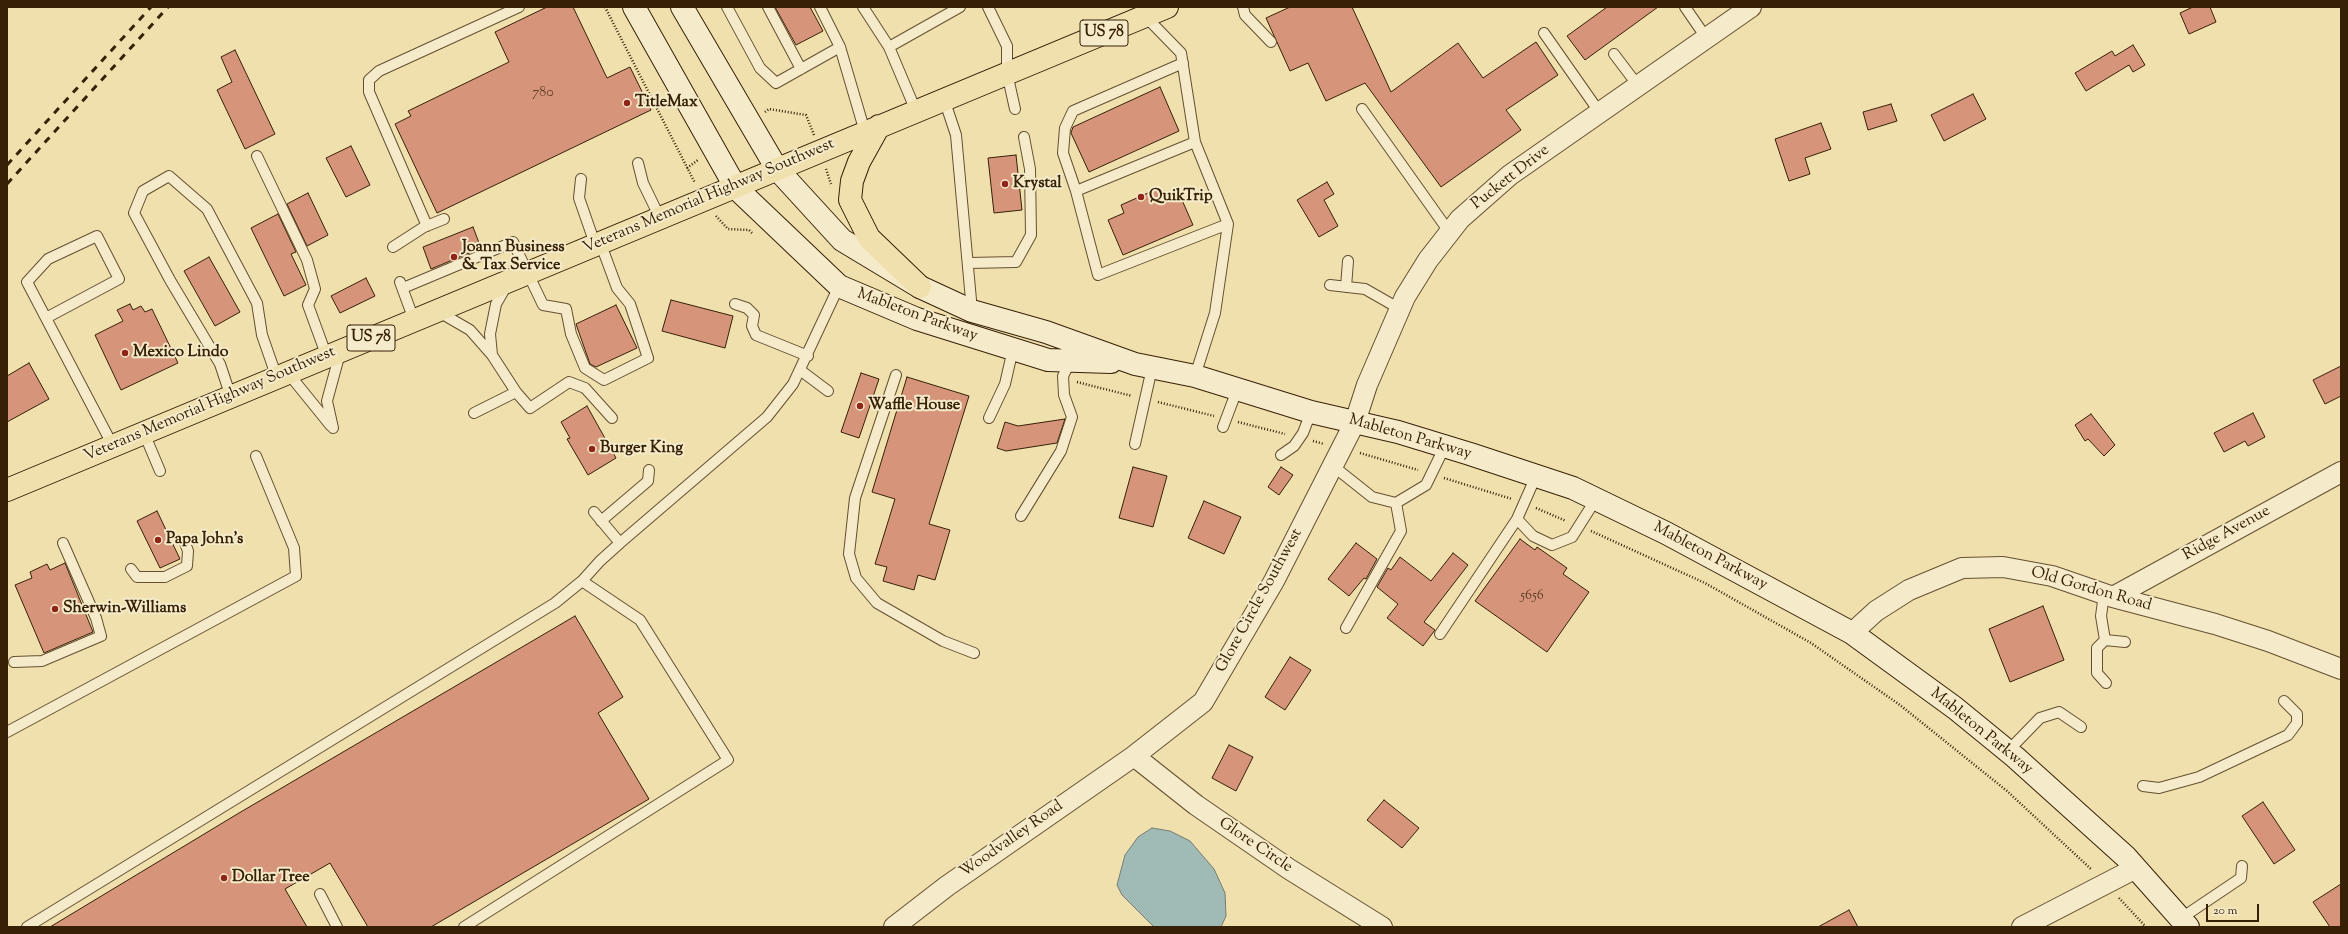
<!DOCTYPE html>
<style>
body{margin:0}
#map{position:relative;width:2348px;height:934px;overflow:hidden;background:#f0e0ae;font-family:"Sorts Mill Goudy",serif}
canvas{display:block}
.frame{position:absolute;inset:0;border:8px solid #362006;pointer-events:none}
.scale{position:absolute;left:2206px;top:904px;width:53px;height:18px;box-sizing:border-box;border:2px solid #362006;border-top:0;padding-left:5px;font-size:12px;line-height:14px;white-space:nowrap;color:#362006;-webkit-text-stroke:3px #f5ebca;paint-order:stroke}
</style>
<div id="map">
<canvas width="2348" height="934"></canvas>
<div class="frame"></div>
<div class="scale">20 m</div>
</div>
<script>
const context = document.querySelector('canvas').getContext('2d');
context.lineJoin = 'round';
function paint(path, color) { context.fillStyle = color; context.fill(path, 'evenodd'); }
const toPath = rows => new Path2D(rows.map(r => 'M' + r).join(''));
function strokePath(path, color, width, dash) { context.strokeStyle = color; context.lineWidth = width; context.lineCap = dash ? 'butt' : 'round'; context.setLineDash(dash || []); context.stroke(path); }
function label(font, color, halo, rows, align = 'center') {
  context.font = font + ' "Sorts Mill Goudy",serif'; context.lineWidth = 4; context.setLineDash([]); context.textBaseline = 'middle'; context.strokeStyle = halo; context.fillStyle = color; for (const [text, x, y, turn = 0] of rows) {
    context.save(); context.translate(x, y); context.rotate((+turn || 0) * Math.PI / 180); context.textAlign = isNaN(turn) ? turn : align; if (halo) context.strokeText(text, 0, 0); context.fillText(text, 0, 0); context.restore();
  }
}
const water = toPath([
 [1152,828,1170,831,1190,841,1214,869,1225,893,1226,916,1221,927,1154,927,1122,895,1117,885,1125,855,1138,837,1152,828]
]);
const building = toPath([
 [547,7,573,7,607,78,630,67,651,110,437,213,395,124,411,116,408,111,509,62,495,32,547,7],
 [775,7,810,7,823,31,796,45,775,7],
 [1290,7,1352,7,1391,92,1458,43,1483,78,1536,42,1558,75,1506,110,1521,130,1441,187,1365,83,1326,101,1308,63,1290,71,1266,18,1290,7],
 [1607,7,1658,7,1585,60,1567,36,1607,7],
 [2193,7,2210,7,2216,22,2189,34,2180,13,2193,7],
 [2133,45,2145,65,2133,72,2129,65,2086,91,2075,73,2112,51,2115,56,2133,45],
 [235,50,275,134,245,149,217,90,232,82,221,57,235,50],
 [1160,87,1179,131,1089,172,1071,133,1073,127,1160,87],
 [1973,94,1986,119,1944,141,1931,115,1973,94],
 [1891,104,1897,121,1868,130,1863,112,1891,104],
 [1821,123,1831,149,1805,158,1810,174,1789,181,1775,139,1821,123],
 [351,146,370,185,346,197,326,158,351,146],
 [1016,155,1022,210,994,213,988,158,1016,155],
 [1327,182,1334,194,1324,200,1338,226,1319,237,1297,200,1327,182],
 [1157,189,1161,198,1178,191,1193,225,1123,255,1108,220,1124,213,1121,205,1157,189],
 [308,193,328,235,307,246,287,204,308,193],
 [278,214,296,252,291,254,306,285,284,296,251,228,278,214],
 [473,227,481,248,431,269,423,247,473,227],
 [209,257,240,312,215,326,184,271,209,257],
 [366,278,375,296,340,313,331,296,366,278],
 [671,300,733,316,725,348,662,331,671,300],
 [130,304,133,310,141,306,145,312,152,309,178,363,121,390,95,335,123,321,117,310,130,304],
 [616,305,637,348,596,367,590,364,576,324,616,305],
 [29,363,49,399,7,422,7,376,29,363],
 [2341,366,2341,396,2325,404,2313,380,2341,366],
 [861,373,879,379,859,438,841,432,861,373],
 [907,377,969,396,929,524,950,530,935,580,918,575,914,590,883,581,887,567,875,564,895,499,872,492,907,377],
 [587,406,616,458,588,475,567,439,570,438,561,422,587,406],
 [2253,413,2265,437,2248,446,2245,441,2224,452,2214,433,2253,413],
 [2091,414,2115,445,2104,456,2088,439,2085,441,2075,425,2091,414],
 [1065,419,1057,443,1006,451,997,448,1005,422,1018,426,1065,419],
 [1133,467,1167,476,1153,527,1119,518,1133,467],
 [1281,467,1293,475,1279,495,1268,487,1281,467],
 [1204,501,1241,517,1224,554,1188,538,1204,501],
 [157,511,180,559,160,568,137,521,157,511],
 [1520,539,1535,550,1537,547,1567,568,1563,574,1589,592,1547,652,1475,601,1520,539],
 [1356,543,1377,559,1366,579,1364,578,1349,596,1328,579,1356,543],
 [1453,553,1468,565,1424,622,1435,630,1423,646,1387,618,1398,604,1377,587,1388,568,1391,570,1400,557,1431,581,1453,553],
 [65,563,93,632,44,653,15,585,32,578,30,572,47,564,50,570,65,563],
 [2043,606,2064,660,2010,682,1989,629,2043,606],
 [575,616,623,697,598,713,649,799,431,927,368,927,330,863,285,889,307,927,50,927,239,813,575,616],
 [1290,657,1311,670,1285,710,1265,697,1290,657],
 [1229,745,1253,757,1236,791,1212,778,1229,745],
 [1384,800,1419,828,1402,848,1367,820,1384,800],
 [2263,802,2295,850,2274,864,2242,816,2263,802],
 [2341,884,2341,927,2330,927,2313,902,2341,884],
 [1849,910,1858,927,1818,927,1849,910]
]);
const path = toPath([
 [605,7,695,183],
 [765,112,769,109,806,115,814,135],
 [687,168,698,160],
 [826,169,831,184],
 [716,216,728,229,749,230,752,233],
 [1077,382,1132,396],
 [1158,402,1214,416],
 [1238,422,1285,434],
 [1313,441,1324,444],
 [1360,453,1418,470],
 [1444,478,1512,499],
 [1536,508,1566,521],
 [1591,531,1705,583,1811,643,1900,705,2007,791,2092,870],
 [2119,898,2146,927]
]);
const lane = toPath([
 [727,7,760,68,776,83,840,47,865,132],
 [768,7,801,69],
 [820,7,840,47],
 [863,7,889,47,916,111],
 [988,7,1007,46,1007,73,1015,109],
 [1243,7,1245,15,1271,42],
 [1685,7,1707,39],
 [1144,15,1181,53,1195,142],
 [1544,33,1600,113],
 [889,47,960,7],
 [1614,54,1639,87],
 [944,99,956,135,972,311],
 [1362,109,1450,233],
 [257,156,307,260,315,289,308,305,327,357],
 [638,163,643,183,660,218],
 [581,179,579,198,595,244],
 [1076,191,1063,153,1065,128,1073,111,1183,63],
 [427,226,369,92,369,80,379,71,519,7],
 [393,247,424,227,444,219],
 [969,263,1016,262,1031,235,1030,169,1024,137],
 [400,282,414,320],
 [1330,285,1365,289,1400,309],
 [1346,287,1348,261],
 [403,288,513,242,543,305,566,309,571,334,585,368,604,380,648,358,630,304,617,288,600,242],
 [735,304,747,308,754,315,752,326,756,335,808,356],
 [439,312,470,330,492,355,516,392,530,408,569,382,585,388,612,418],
 [46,318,119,279,97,236,48,259,27,282,113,446],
 [492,355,490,334,496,304,507,285],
 [800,370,828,391],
 [288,373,331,426],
 [896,375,855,498,849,554,856,578,877,603,943,641,974,653],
 [1195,376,1215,313,1228,224,1195,142,1076,191,1098,275,1228,224],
 [231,397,220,364,170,280,134,213,143,191,169,176,207,209,257,303,262,335,277,378],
 [474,413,516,392],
 [989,418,1005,384,1013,349],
 [1223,427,1237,390],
 [333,428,327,401,340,353],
 [144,433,160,471],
 [1135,444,1152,368],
 [1281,455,1294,446,1303,433,1311,412],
 [1333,466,1372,497,1396,503,1426,485,1445,446],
 [1536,476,1517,519,1533,536,1552,545,1572,537,1596,499],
 [594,512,620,543],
 [1021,516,1061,451,1072,417,1064,395,1063,376,1071,360],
 [601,521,648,481,649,470],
 [131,569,137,577,165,577,187,566,188,551,185,543],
 [2104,594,2101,616,2105,640],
 [1346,628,1401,531,1396,503],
 [1440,634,1517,519],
 [14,662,42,661,101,636,96,618,63,543],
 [2106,683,2097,673,2097,648,2105,640,2125,642],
 [7,732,296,576,294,548,256,456],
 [2008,751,2040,718,2059,712,2081,727],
 [2143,786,2159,788,2199,777,2288,735,2297,723,2297,714,2284,701],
 [320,894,337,927],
 [2180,919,2241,878,2242,866],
 [27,927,555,603,582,581,600,561,620,543,767,417,793,384,839,286],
 [464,927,728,760,640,620,582,581]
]);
const street = toPath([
 [2113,597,2341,472],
 [1852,633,1876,611,1909,590,1962,568,2003,567,2052,576,2113,597,2215,624,2268,641,2341,669],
 [1134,756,1196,805,1289,869,1382,927],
 [894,927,947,886,1134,756,1203,702,1274,581,1355,422,1367,385,1405,297,1428,260,1460,219,1510,175,1751,7],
 [2022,927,2136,868]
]);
const secondary = toPath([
 [634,7,736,188,839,286,917,319,1048,360,1111,362],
 [682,7,777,169,842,240,920,287,972,311,1046,332,1135,364,1195,376,1311,412,1398,432,1470,454,1573,488,1666,533,1852,633,1955,708,2015,757,2126,857,2188,927]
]);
const primary = toPath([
 [879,126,859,162,852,181,850,200,869,238,920,287],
 [7,490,1167,7]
]);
const rail = toPath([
 [7,165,151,7],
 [7,184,168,7]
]);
const markers = [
 [627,103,4,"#8f2418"],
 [1005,184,4,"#8f2418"],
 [1141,197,4,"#8f2418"],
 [454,257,4,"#8f2418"],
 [125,353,4,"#8f2418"],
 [860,406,4,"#8f2418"],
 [592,449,4,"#8f2418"],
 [158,540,4,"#8f2418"],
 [55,609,4,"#8f2418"],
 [224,878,4,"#8f2418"]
];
const numberNames = [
 ["780",543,94],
 ["5656",1532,597]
];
const shields = [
 [1104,33,48],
 [371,338,48]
];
const shieldNames = [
 ["US 78",1104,33],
 ["US 78",371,338]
];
const poiNames = [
 ["TitleMax",635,103],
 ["Krystal",1013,184],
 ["QuikTrip",1149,197],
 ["Joann Business",462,248],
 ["& Tax Service",462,266],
 ["Mexico Lindo",133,353],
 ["Waffle House",868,406],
 ["Burger King",600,449],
 ["Papa John's",166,540],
 ["Sherwin-Williams",63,609],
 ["Dollar Tree",232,878]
];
const streetNames = [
 ["Puckett Drive",1511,178,-38],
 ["Veterans Memorial Highway Southwest",709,197,-23],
 ["Mableton Parkway",917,316,20],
 ["Veterans Memorial Highway Southwest",210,405,-23],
 ["Mableton Parkway",1410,438,16],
 ["Ridge Avenue",2227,534,-29],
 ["Mableton Parkway",1710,557,28],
 ["Old Gordon Road",2091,590,16],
 ["Glore Circle Southwest",1260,601,-61],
 ["Mableton Parkway",1981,732,39],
 ["Woodvalley Road",1012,840,-35],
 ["Glore Circle",1255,846,34]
];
paint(water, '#a0bab6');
strokePath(water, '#767c70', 1);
paint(building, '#d6957b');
strokePath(building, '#362006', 1);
strokePath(lane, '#645030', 12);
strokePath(street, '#645030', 22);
strokePath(secondary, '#362006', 24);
strokePath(primary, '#362006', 24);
strokePath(path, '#362006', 2.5, [1, 2]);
strokePath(lane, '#f5ebca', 10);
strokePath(street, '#f5ebca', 20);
strokePath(secondary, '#f5ebca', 22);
strokePath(primary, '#f0e0ae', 22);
strokePath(rail, '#362006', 3, [7, 7]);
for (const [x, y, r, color] of markers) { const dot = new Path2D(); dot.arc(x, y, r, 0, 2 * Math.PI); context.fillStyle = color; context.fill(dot); strokePath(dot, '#f5ebca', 1.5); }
label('14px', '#5e3d23', null, numberNames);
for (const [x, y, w] of shields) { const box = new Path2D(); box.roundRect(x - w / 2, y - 13, w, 26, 3); context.fillStyle = '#f5ebca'; context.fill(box); strokePath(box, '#362006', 1); }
label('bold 15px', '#362006', null, shieldNames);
label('bold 16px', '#362006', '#f5ebca', poiNames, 'left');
label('16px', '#362006', '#f5ebca', streetNames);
</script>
